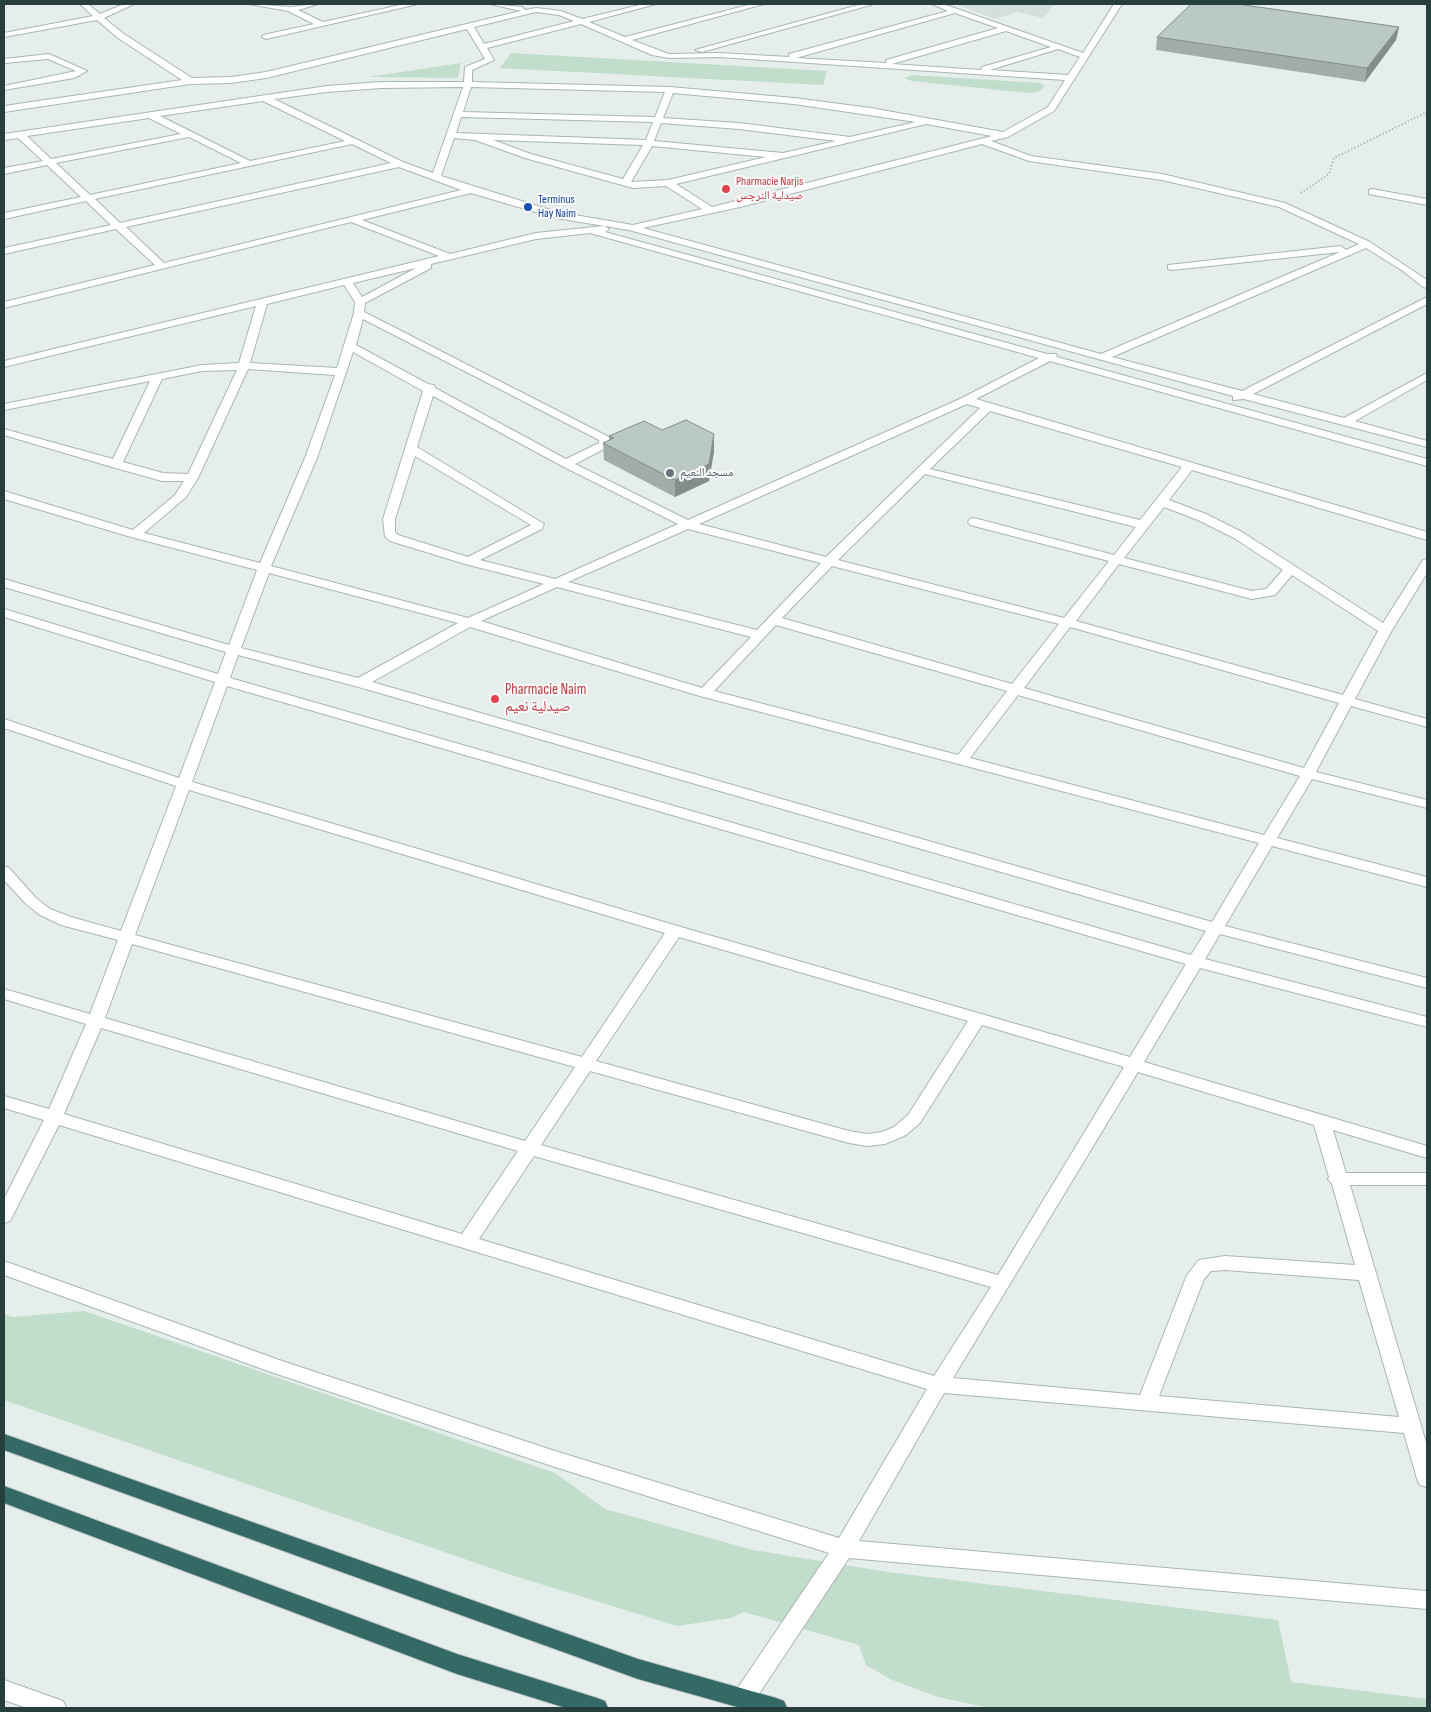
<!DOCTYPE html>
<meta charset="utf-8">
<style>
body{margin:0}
#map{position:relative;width:1431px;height:1712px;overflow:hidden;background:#e6eeeb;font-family:"Sofia Sans Condensed",sans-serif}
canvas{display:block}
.frame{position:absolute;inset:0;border:5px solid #263f3c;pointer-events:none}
</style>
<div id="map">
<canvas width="1431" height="1712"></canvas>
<div class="frame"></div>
</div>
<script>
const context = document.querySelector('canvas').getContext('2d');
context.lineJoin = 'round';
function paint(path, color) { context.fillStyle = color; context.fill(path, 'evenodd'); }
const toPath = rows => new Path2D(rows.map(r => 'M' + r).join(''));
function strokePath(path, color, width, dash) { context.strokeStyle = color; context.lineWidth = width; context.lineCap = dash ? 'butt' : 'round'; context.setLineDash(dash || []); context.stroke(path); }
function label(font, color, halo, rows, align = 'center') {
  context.font = font + ' "Sofia Sans Condensed","Noto Naskh Arabic",sans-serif'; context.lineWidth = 4; context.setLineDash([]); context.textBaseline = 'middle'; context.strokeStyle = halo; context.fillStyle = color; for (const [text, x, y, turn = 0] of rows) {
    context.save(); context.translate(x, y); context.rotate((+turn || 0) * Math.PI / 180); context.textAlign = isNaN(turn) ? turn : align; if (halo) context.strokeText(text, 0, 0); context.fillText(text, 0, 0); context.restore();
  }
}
const built = toPath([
 [956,4,1054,4,1044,18,1017,12,995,19]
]);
const green = toPath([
 [511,53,827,71,823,85,500,68],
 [461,63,458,78,369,77],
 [912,75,1040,83,1045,86,1038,92,1029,93,912,81,904,78],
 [84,1311,555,1473,605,1509,753,1550,888,1572,1278,1620,1291,1682,1427,1699,1427,1708,990,1708,938,1697,890,1679,866,1665,859,1645,744,1612,731,1618,677,1626,508,1574,4,1400,4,1314,13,1317]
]);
const path = toPath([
 [1301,193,1329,174,1334,158,1427,112]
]);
const street = toPath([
 [80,4,88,4,100,14,124,4,134,4,104,18,124,34,192,78,231,77,266,72,521,11,490,4,522,7,525,10,536,8,561,11,582,19,644,4,656,4,589,22,625,37,752,4,764,4,632,40,669,54,719,53,789,57,789,54,948,11,932,4,943,4,1083,53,1114,4,1122,4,1054,111,1008,137,991,141,1031,156,1162,174,1285,203,1370,242,1427,280,1427,288,1423,287,1403,271,1366,248,1112,357,1242,391,1427,297,1427,304,1253,394,1344,418,1427,373,1427,380,1355,421,1427,441,1427,447,1244,399,1233,400,1233,396,629,230,556,218,471,193,362,220,450,254,536,233,604,226,609,229,605,232,1047,354,1056,354,1057,357,1427,459,1427,466,1050,361,976,399,1427,532,1427,540,1192,470,1169,500,1206,514,1242,532,1383,623,1423,560,1427,559,1427,573,1392,630,1355,699,1427,719,1427,727,1351,706,1316,772,1427,800,1427,808,1312,779,1277,838,1427,877,1427,887,1272,846,1225,926,1427,978,1427,988,1220,934,1205,959,1427,1017,1427,1027,1200,968,1144,1062,1427,1146,1427,1158,1333,1130,1346,1173,1427,1173,1427,1185,1350,1185,1427,1446,1427,1487,1420,1485,1417,1479,1404,1433,944,1393,859,1541,1427,1591,1427,1609,849,1558,751,1706,741,1708,735,1706,732,1699,735,1692,829,1553,555,1467,268,1371,4,1275,4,1261,282,1361,555,1451,839,1538,927,1389,59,1125,10,1221,4,1223,4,1199,44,1120,4,1108,4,1096,49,1109,86,1024,4,999,4,989,90,1014,118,940,61,925,40,915,26,904,4,880,4,866,9,868,36,898,50,909,71,917,121,931,176,786,4,728,4,719,179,778,215,682,4,617,4,609,218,674,226,652,4,587,4,579,229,645,257,570,131,537,4,499,4,491,133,530,175,495,184,481,162,481,112,467,4,435,4,429,113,459,150,381,4,410,4,404,202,365,239,363,256,306,4,367,4,361,439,256,351,222,4,308,4,302,155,265,116,229,4,254,4,248,111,225,86,201,4,219,4,213,81,197,47,165,4,174,4,168,43,161,18,138,4,140,4,134,327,86,381,82,464,82,465,67,485,59,467,29,266,78,231,83,190,84,4,112,4,106,182,80,118,38,97,20,4,37,4,33,93,16,80,4],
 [536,12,559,15,574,21,484,44,474,27,536,12],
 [955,13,998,28,886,60,886,63,796,58,955,13],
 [581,24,652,55,669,58,719,57,1065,80,1048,107,1003,132,871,108,794,98,670,87,472,82,472,70,494,60,487,48,581,24],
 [1006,31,1051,47,982,67,981,70,892,64,1006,31],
 [1058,49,1080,57,1068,75,990,70,1058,49],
 [463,87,433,173,403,162,274,99,327,92,381,88,463,87],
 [471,87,665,92,655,117,463,112,471,87],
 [673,93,794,104,916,122,850,137,739,123,663,118,673,93],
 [263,101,345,141,250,161,160,116,263,101],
 [461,117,653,122,646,140,456,133,461,117],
 [149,118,181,134,51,159,27,136,149,118],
 [661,123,739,129,836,141,783,153,654,141,661,123],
 [926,124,992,136,712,207,676,184,926,124],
 [189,137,241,163,90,195,56,163,189,137],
 [454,138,475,140,525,158,633,188,666,186,702,209,633,225,557,212,441,176,454,138],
 [493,140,643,145,623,179,531,154,493,140],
 [352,144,391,163,120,223,95,199,352,144],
 [982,144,1029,161,1162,180,1279,207,1359,244,1346,250,1341,246,1168,265,1168,269,1172,270,1340,252,1101,354,643,228,740,207,982,144],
 [652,146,766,157,668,180,631,182,652,146],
 [399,167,461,190,164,263,126,227,399,167],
 [590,233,1039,358,962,398,688,520,575,464,608,447,611,439,609,437,364,312,365,303,431,268,431,264,536,239,590,233],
 [416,268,362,297,353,283,416,268],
 [344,285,355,302,354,313,337,368,250,363,267,304,344,285],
 [363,319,599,440,599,443,566,459,435,388,434,385,428,384,356,345,363,319],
 [353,352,423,391,383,519,385,536,390,541,465,564,544,584,468,618,271,566,317,458,353,352],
 [248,369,335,375,305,458,260,563,144,533,186,497,198,478,248,369],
 [237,370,188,474,163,473,123,462,162,379,202,371,237,370],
 [433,396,562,466,678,524,555,579,480,560,542,529,544,524,417,447,433,396],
 [967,404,980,408,826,557,699,524,967,404],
 [990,411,1182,467,1140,520,930,469,990,411],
 [415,456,531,525,468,557,398,535,395,532,395,519,415,456],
 [925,474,1136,527,1114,555,974,518,970,519,968,522,970,525,1109,561,1064,618,838,560,925,474],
 [1164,507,1198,520,1234,538,1283,570,1266,589,1252,591,1124,558,1164,507],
 [688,529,821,563,757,630,568,582,688,529],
 [1119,564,1252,599,1275,595,1292,575,1378,631,1343,695,1076,621,1119,564],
 [832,566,1059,624,1012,684,782,618,832,566],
 [269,573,458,623,358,678,241,648,269,573],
 [557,587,751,637,702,688,481,621,557,587],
 [776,625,1007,691,958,755,714,691,776,625],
 [470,627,700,696,1259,843,1212,922,372,682,470,627],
 [1070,627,1339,703,1304,768,1024,688,1070,627],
 [238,655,355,686,1206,931,1191,955,230,678,238,655],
 [227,686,1186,964,1130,1057,681,927,192,782,227,686],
 [1018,695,1300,776,1264,835,970,758,1018,695],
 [189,790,665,933,582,1057,135,935,189,790],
 [679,937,968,1021,908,1115,894,1127,882,1132,867,1134,849,1131,596,1061,679,937],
 [132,944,575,1067,525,1141,105,1018,132,944],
 [982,1025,1124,1067,998,1275,541,1145,590,1071,849,1143,867,1146,885,1144,906,1135,920,1123,982,1025],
 [101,1028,518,1151,462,1234,64,1114,101,1028],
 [1138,1072,1314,1125,1329,1177,1328,1179,1332,1184,1355,1265,1225,1256,1199,1260,1187,1275,1140,1395,953,1378,1138,1072],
 [534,1156,991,1287,934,1376,479,1239,534,1156],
 [1225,1270,1359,1280,1399,1417,1159,1396,1204,1279,1211,1271,1225,1270],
 [249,4,290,7,318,4,298,10,323,22,405,4,418,4,266,39,262,37,263,35,314,24,288,11,249,4],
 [862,4,874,4,702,52,695,50,862,4],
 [49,54,87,71,74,78,4,90,4,86,76,71,48,59,4,63,4,59,49,54],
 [1372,189,1427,199,1427,205,1369,194,1369,190,1372,189],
 [4,1680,63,1701,66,1708,27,1708,4,1700,4,1680]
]);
const highway = toPath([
 [4,1434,638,1659,776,1698,784,1701,787,1708,741,1708,638,1679,4,1450,4,1434],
 [4,1486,457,1654,597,1698,605,1701,608,1708,566,1708,457,1674,4,1503,4,1486]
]);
const wall = toPath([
 [1399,27,1396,40,1365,82,1156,50,1157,37],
 [662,430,714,451,709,481,675,497,604,460,603,443,609,440,609,436]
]);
const shadedWall = toPath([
 [1399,27,1396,40,1365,82,1367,68],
 [714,434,714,451,709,481,675,497,675,480]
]);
const building = toPath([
 [1191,4,1237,4,1399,27,1367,68,1157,37,1191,4],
 [686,420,714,434,709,464,675,480,603,443,614,438,609,436,644,421,662,430,686,420]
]);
const markers = [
 [726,189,5,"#e0444e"],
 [528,207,5,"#1a4fb4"],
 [670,473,5,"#6b7280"],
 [495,699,5,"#e0444e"]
];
const farHealthnames = [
 ["Pharmacie Narjis",736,182],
 ["صيدلية النرجس",736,196]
];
const farTransitnames = [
 ["Terminus",538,200],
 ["Hay Naim",538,214]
];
const farWorshipnames = [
 ["مسجد النعيم",680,473]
];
const healthNames = [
 ["Pharmacie Naim",505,690],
 ["صيدلية نعيم",505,707]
];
paint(built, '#d4dedb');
paint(green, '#c1ddcc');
strokePath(street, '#a9b6b3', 2);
strokePath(highway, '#c2c9c8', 2);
strokePath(path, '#89afa8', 2, [1, 2.5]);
paint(street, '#fff');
paint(highway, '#346965');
paint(wall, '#a1ada9');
paint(shadedWall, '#838d8a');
paint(building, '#bbc9c5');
strokePath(building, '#838d8a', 1);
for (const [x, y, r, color] of markers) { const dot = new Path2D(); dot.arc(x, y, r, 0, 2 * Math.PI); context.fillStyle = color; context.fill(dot); strokePath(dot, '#f7faf9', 2); }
label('12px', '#be3a42', '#f7faf9', farHealthnames, 'left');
label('12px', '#164399', '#f7faf9', farTransitnames, 'left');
label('12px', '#5b616d', '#f7faf9', farWorshipnames, 'left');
label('15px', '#be3a42', '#f7faf9', healthNames, 'left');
</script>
